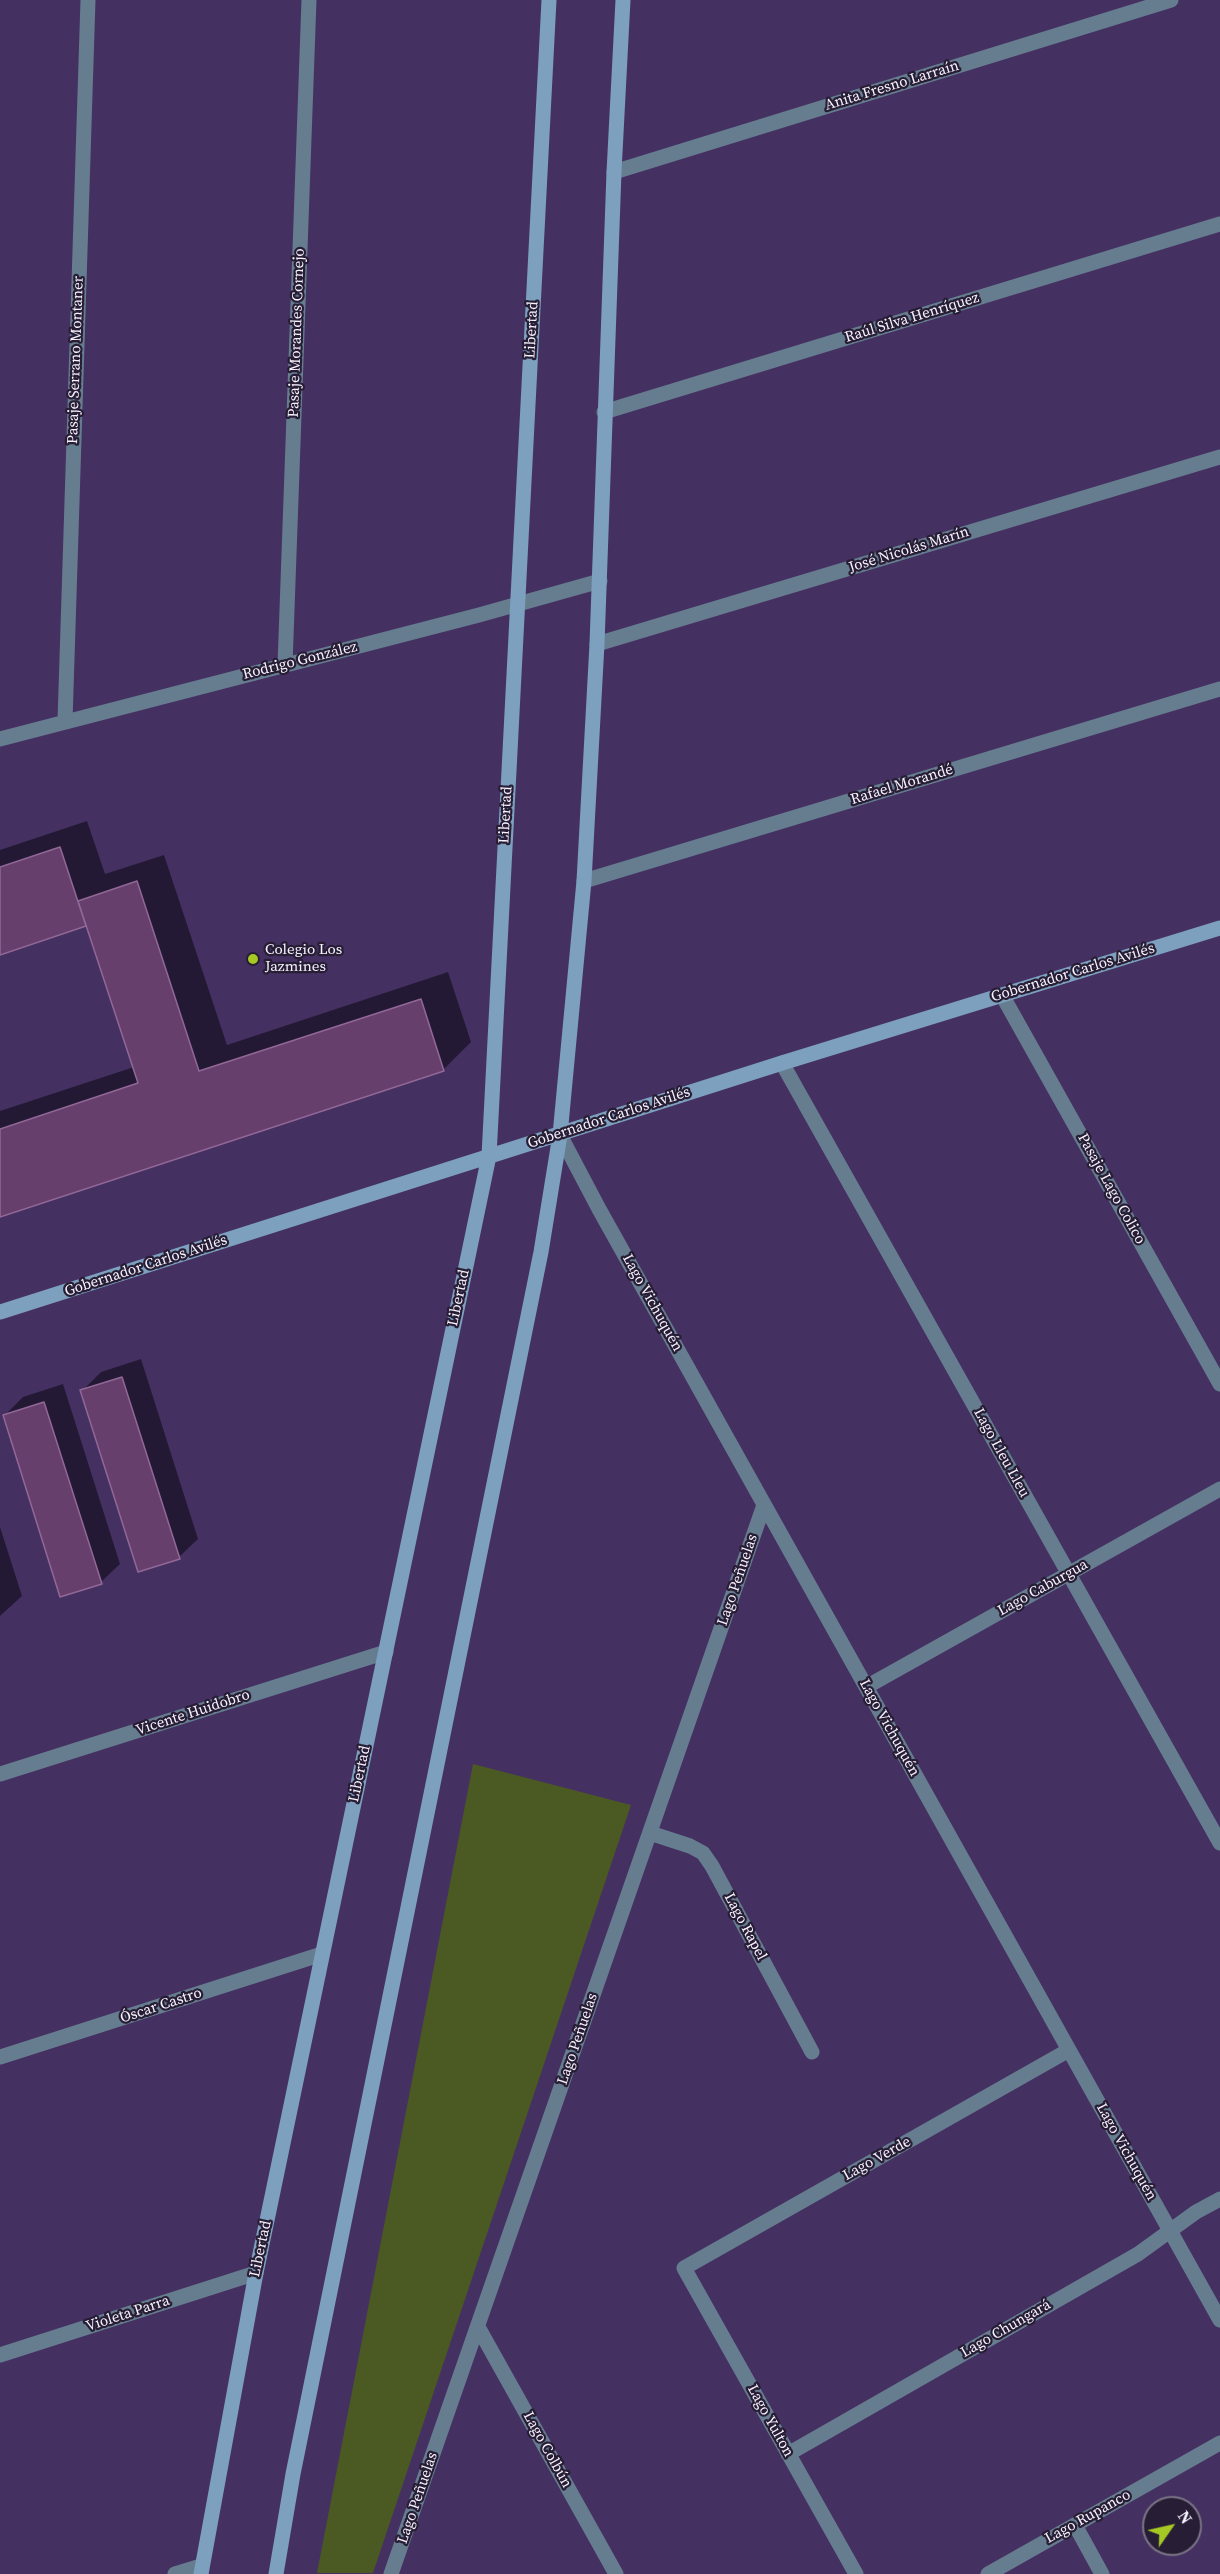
<!DOCTYPE html>
<meta charset="utf-8">
<style>
body{margin:0}
#map{position:relative;width:1220px;height:2574px;overflow:hidden;background:#453062;font-family:"Source Serif 4",serif}
canvas{display:block}
.north{position:absolute;left:1142px;top:2496px;width:60px;height:60px;box-sizing:border-box;background:#271e35;border:2px solid #7a7385;border-radius:50%;rotate:56deg;font-size:16px;font-weight:700;line-height:24px;text-align:center;color:#f6f2fe}
.north::after{content:'';display:block;margin:auto;width:21px;height:27px;background:#a5c824;clip-path:polygon(50% 0,100% 100%,50% 72%,0 100%)}
</style>
<div id="map">
<canvas width="1220" height="2574"></canvas>
<div class="north">N</div>
</div>
<script>
const context = document.querySelector('canvas').getContext('2d');
context.lineJoin = 'round';
function paint(path, color) { context.fillStyle = color; context.fill(path, 'evenodd'); }
const toPath = rows => new Path2D(rows.map(r => 'M' + r).join(''));
function strokePath(path, color, width, dash) { context.strokeStyle = color; context.lineWidth = width; context.lineCap = dash ? 'butt' : 'round'; context.setLineDash(dash || []); context.stroke(path); }
function label(font, color, halo, rows, align = 'center') {
  context.font = font + ' "Source Serif 4",serif'; context.lineWidth = 4.5; context.setLineDash([]); context.textBaseline = 'middle'; context.strokeStyle = halo; context.fillStyle = color; for (const [text, x, y, turn = 0] of rows) {
    context.save(); context.translate(x, y); context.rotate((+turn || 0) * Math.PI / 180); context.textAlign = isNaN(turn) ? turn : align; if (halo) context.strokeText(text, 0, 0); context.fillText(text, 0, 0); context.restore();
  }
}
const green = toPath([
 [473,1764,631,1805,373,2573,317,2573]
]);
const shadow = toPath([
 [87,821,105,874,164,855,227,1045,448,972,471,1042,444,1069,0,1215,0,1111,134,1067,87,924,0,953,0,850],
 [141,1359,198,1539,179,1557,82,1391,101,1372],
 [63,1384,120,1564,101,1582,4,1416,23,1397],
 [0,1527,22,1596,0,1616]
]);
const building = toPath([
 [60,847,86,926,0,955,0,867,60,847],
 [137,881,199,1071,421,999,444,1071,0,1217,0,1129,138,1083,78,901,137,881],
 [122,1377,180,1559,138,1572,80,1390,122,1377],
 [44,1402,102,1584,60,1597,3,1415,44,1402]
]);
const street = toPath([
 [614,172,1171,0],
 [604,412,1220,224],
 [597,644,1220,457],
 [285,665,309,0],
 [65,721,88,0],
 [0,739,479,615,600,581],
 [584,881,1220,689],
 [1002,995,1220,1384],
 [782,1063,1220,1843],
 [560,1135,599,1209,1220,2320],
 [866,1687,1220,1489],
 [0,1774,386,1652],
 [650,1833,690,1846,703,1853,712,1866,812,2052],
 [0,2057,322,1954],
 [478,2327,616,2574],
 [0,2355,256,2273],
 [788,2454,1138,2254,1196,2212,1220,2199],
 [1075,2525,1102,2574],
 [175,2574,201,2566],
 [391,2574,764,1505],
 [856,2574,684,2268,1069,2050],
 [988,2574,1220,2443]
]);
const secondary = toPath([
 [0,1312,782,1063,1220,928],
 [201,2574,256,2273,489,1156,549,0],
 [276,2574,293,2474,541,1252,560,1135,584,881,597,644,614,172,623,0]
]);
const markers = [
 [253,959,6,"#a5c824"]
];
const streetNames = [
 ["Anita Fresno Larraín",892,86,-17],
 ["Raúl Silva Henríquez",912,318,-17],
 ["Libertad",532,330,-87],
 ["Pasaje Morandes Cornejo",297,333,-88],
 ["Pasaje Serrano Montaner",76,360,-88],
 ["José Nicolás Marín",909,550,-17],
 ["Rodrigo González",300,661,-14],
 ["Rafael Morandé",902,785,-17],
 ["Libertad",506,815,-87],
 ["Gobernador Carlos Avilés",1073,973,-17],
 ["Gobernador Carlos Avilés",609,1118,-18],
 ["Pasaje Lago Colico",1111,1189,61],
 ["Gobernador Carlos Avilés",146,1266,-18],
 ["Libertad",459,1298,-78],
 ["Lago Vichuquén",652,1303,61],
 ["Lago Lleu Lleu",1001,1453,61],
 ["Lago Peñuelas",738,1580,-71],
 ["Lago Caburgua",1043,1588,-29],
 ["Vicente Huidobro",193,1713,-18],
 ["Lago Vichuquén",889,1728,61],
 ["Libertad",360,1774,-78],
 ["Lago Rapel",745,1927,62],
 ["Óscar Castro",161,2006,-18],
 ["Lago Peñuelas",578,2039,-71],
 ["Lago Vichuquén",1126,2152,61],
 ["Lago Verde",877,2159,-29],
 ["Libertad",261,2249,-78],
 ["Violeta Parra",128,2314,-18],
 ["Lago Chungará",1006,2329,-30],
 ["Lago Yulton",770,2421,61],
 ["Lago Colbún",547,2450,61],
 ["Lago Peñuelas",418,2498,-71],
 ["Lago Rupanco",1088,2517,-29]
];
const poiNames = [
 ["Colegio Los",265,950],
 ["Jazmines",265,967]
];
paint(green, '#4b5a22');
paint(shadow, '#0007');
paint(building, '#663f6c');
strokePath(building, '#916897', 1.5);
strokePath(street, '#667d8f', 15);
strokePath(secondary, '#7ca0bd', 15);
for (const [x, y, r, color] of markers) { const dot = new Path2D(); dot.arc(x, y, r, 0, 2 * Math.PI); context.fillStyle = color; context.fill(dot); strokePath(dot, '#271e35', 2); }
label('15px', '#f6f2fe', '#271e35', streetNames);
label('15px', '#f6f2fe', '#271e35', poiNames, 'left');
</script>
